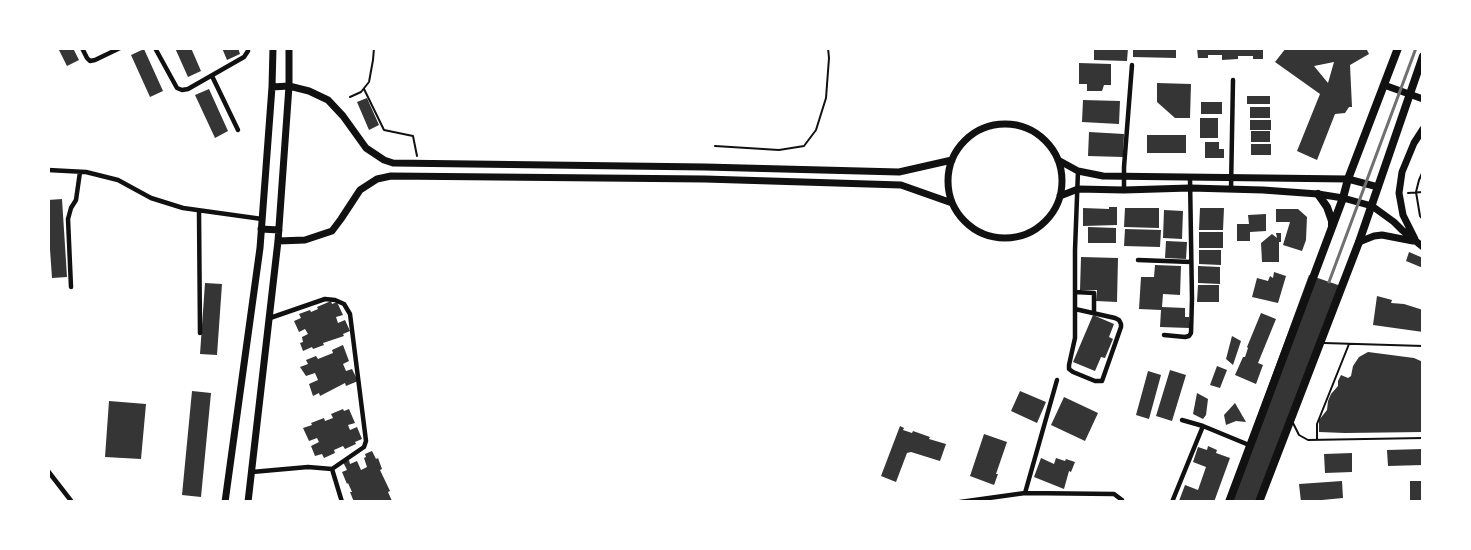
<!DOCTYPE html>
<style>
body{margin:0}
#map{position:relative;width:1471px;height:550px;overflow:hidden;background:#fff;font-family:Jost,sans-serif}
canvas{display:block}
.frame{position:absolute;inset:0;border:50px solid #fff;pointer-events:none}
</style>
<div id="map">
<canvas width="1471" height="550"></canvas>
<div class="frame"></div>
</div>
<script>
const context = document.querySelector('canvas').getContext('2d');
context.lineJoin = 'round';
function paint(path, color) { context.fillStyle = color; context.fill(path, 'evenodd'); }
const toPath = rows => new Path2D(rows.map(r => 'M' + r).join(''));
function strokePath(path, color, width, dash) { context.strokeStyle = color; context.lineWidth = width; context.lineCap = dash ? 'butt' : 'round'; context.setLineDash(dash || []); context.stroke(path); }
const building = toPath([
 [58,48,73,48,79,60,67,66],
 [175,48,191,48,201,71,188,77],
 [222,48,238,48,240,54,227,60],
 [1094,48,1128,48,1127,61,1094,60],
 [1133,48,1176,48,1176,58,1133,57],
 [1197,48,1263,48,1263,59,1253,59,1253,56,1238,56,1238,59,1222,60,1222,55,1208,55,1208,58,1198,58],
 [1286,48,1307,48,1309,50,1312,48,1366,48,1369,54,1350,65,1352,107,1349,107,1345,113,1335,114,1317,160,1297,151,1320,94,1275,62],
 [1334,62,1328,83,1314,66],
 [144,49,163,91,150,97,131,55],
 [1079,63,1111,64,1111,85,1104,85,1102,91,1087,91,1087,84,1079,84],
 [1157,83,1191,84,1190,118,1175,118,1157,102],
 [209,89,228,131,215,138,195,95],
 [1247,96,1270,96,1270,104,1247,104],
 [367,98,379,125,369,130,357,102],
 [1083,100,1120,101,1119,124,1082,122],
 [1201,102,1222,102,1222,114,1201,114],
 [1250,107,1270,107,1270,118,1250,118],
 [1200,118,1218,118,1218,138,1200,138],
 [1250,120,1271,120,1271,130,1250,130],
 [1251,131,1270,131,1270,142,1251,142],
 [1089,132,1124,134,1123,157,1088,156],
 [1147,135,1186,135,1186,153,1147,153],
 [1205,142,1219,142,1219,149,1224,149,1224,158,1205,158],
 [1251,144,1271,144,1271,155,1251,155],
 [62,199,67,277,52,278,48,221,48,200],
 [1109,207,1117,207,1117,225,1083,226,1083,208,1109,209],
 [1125,208,1159,208,1159,228,1124,227],
 [1200,208,1224,208,1223,230,1199,230],
 [1276,209,1298,209,1307,217,1306,240,1302,251,1283,245,1290,222,1276,222],
 [1164,210,1183,211,1182,239,1163,238],
 [1266,214,1266,231,1250,232,1250,241,1237,241,1237,224,1249,224,1248,215],
 [1088,227,1116,228,1116,243,1088,243],
 [1125,229,1161,230,1160,247,1124,246],
 [1199,232,1223,232,1223,248,1199,248],
 [1276,233,1281,233,1281,242,1279,242,1279,262,1262,262,1261,243,1272,234,1277,238],
 [1166,241,1187,242,1186,259,1165,258],
 [1199,250,1221,250,1221,265,1199,264],
 [1409,252,1423,258,1423,268,1406,261],
 [1081,257,1118,258,1117,302,1096,301,1097,290,1080,290],
 [1155,265,1181,266,1180,295,1163,294,1162,307,1185,308,1185,317,1189,317,1189,328,1160,327,1161,310,1139,309,1141,277,1154,277],
 [1198,266,1220,267,1220,284,1198,283],
 [1274,272,1286,276,1278,303,1252,297,1257,278,1268,281,1270,276,1273,278],
 [1309,275,1341,286,1262,502,1226,502],
 [205,283,222,284,217,355,200,354],
 [1198,285,1219,285,1219,302,1197,302],
 [1377,296,1392,300,1391,303,1404,304,1423,310,1423,332,1373,325],
 [331,301,332,304,337,302,343,315,336,317,338,323,345,320,350,331,343,334,344,336,323,343,324,345,313,349,312,347,303,351,300,343,303,342,302,337,308,334,305,329,299,332,294,321,301,318,299,314,310,310,311,312,318,309,317,307],
 [1261,313,1276,319,1258,363,1263,365,1256,384,1235,375,1243,357,1245,357,1248,348,1247,347],
 [1093,315,1114,324,1109,337,1113,339,1105,358,1101,357,1095,371,1073,362],
 [1232,336,1241,341,1233,365,1226,359],
 [343,345,349,361,343,364,346,371,352,369,358,381,346,386,345,383,320,396,319,393,313,396,309,384,318,380,315,373,306,376,300,367,308,364,306,360,316,356,318,359,333,353,332,350],
 [1368,352,1414,358,1423,362,1423,432,1345,433,1319,432,1319,420,1327,410,1328,401,1331,394,1338,386,1338,381,1341,375,1348,378,1351,376,1353,366,1359,357],
 [1217,366,1227,370,1220,388,1210,385],
 [1170,370,1186,375,1172,421,1156,416],
 [1148,371,1161,375,1149,419,1136,415],
 [192,391,211,393,201,497,182,495],
 [1020,391,1046,402,1037,423,1011,411],
 [1197,393,1208,399,1206,415,1203,419,1193,414],
 [1064,397,1098,413,1085,441,1051,425],
 [109,401,146,404,141,459,105,457],
 [1235,403,1246,422,1236,421,1226,425,1224,415],
 [343,409,344,411,349,409,355,423,348,425,350,430,357,427,362,439,355,442,356,444,345,449,343,446,334,450,335,453,324,458,322,454,315,456,311,446,319,442,317,438,309,441,303,428,312,425,311,423,324,418,325,421,333,418,331,414],
 [900,426,904,428,903,430,912,433,913,431,930,437,929,439,946,444,940,461,911,452,907,453,896,482,881,476],
 [984,434,1007,442,996,474,998,474,994,485,970,476],
 [1208,446,1217,450,1216,453,1230,458,1214,502,1182,502,1179,501,1185,485,1198,490,1206,467,1193,462,1198,447,1207,450],
 [1423,449,1423,465,1388,466,1387,450],
 [372,451,376,459,378,458,382,469,380,470,390,491,388,492,392,501,388,502,354,502,350,492,352,492,348,483,347,484,342,472,347,470,343,462,349,460,350,464,357,461,361,470,367,467,364,458,366,457,365,454],
 [1352,453,1352,472,1325,473,1324,454],
 [1041,458,1054,464,1056,458,1065,461,1066,459,1075,462,1071,472,1069,471,1064,489,1034,477],
 [1342,481,1343,498,1301,502,1299,484],
 [1410,481,1423,481,1423,502,1410,502]
]);
const path = toPath([
 [364,89,384,130,413,136,417,156],
 [350,97,361,92,369,82,373,60,374,48],
 [715,146,779,150,804,146,816,130,826,98,829,58,828,48],
 [1423,171,1419,180,1416,192,1420,216,1423,220],
 [1408,193,1423,192]
]);
const service = toPath([
 [1324,343,1423,346],
 [1293,423,1299,435,1308,440,1423,438],
 [1317,440,1317,424,1349,344]
]);
const minor = toPath([
 [82,48,87,58,90,61,95,60,120,48],
 [155,48,177,88,182,90,188,89,244,57,248,51,248,48],
 [212,76,238,130],
 [48,170,86,172,118,180,151,198,183,208,262,219],
 [1231,189,1233,80],
 [1124,190,1124,167,1132,65],
 [199,212,200,333],
 [1138,260,1191,262],
 [71,287,68,219,71,208,76,200,80,172],
 [1075,292,1094,293,1094,313],
 [1075,309,1115,318,1119,320,1121,324,1121,327,1102,381,1095,381,1073,372,1069,369,1069,365,1075,338,1075,250,1078,171],
 [270,318,325,299,335,300,344,304,350,314,366,441,364,447,332,469],
 [1164,335,1185,337,1189,336,1191,333,1192,299,1190,178],
 [1203,426,1249,445],
 [48,471,72,502],
 [252,472,308,467,332,469,342,502],
 [1025,493,1057,380],
 [960,502,1025,493,1114,494,1122,500,1122,502],
 [1172,502,1203,426,1182,420]
]);
const secondary = toPath([
 [1384,85,1423,99],
 [272,87,289,86,309,91,328,100,343,116,366,148,384,160,393,163,705,167,899,172,952,160],
 '948 181a57 57 0 1 1 114 0a57 57 0 1 1-114 0Z',
 [1058,160,1078,171,1103,176,1348,179,1378,187],
 [1060,196,1078,189,1124,190,1190,188,1263,190,1318,194,1343,198,1372,206,1394,222,1402,230,1423,247],
 [261,229,279,230],
 [1415,239,1403,215,1399,193,1402,172,1414,143,1423,129],
 [278,241,305,240,332,231,341,219,360,190,377,179,391,176,705,179,901,185,952,203],
 [1359,242,1374,236,1382,235,1413,241],
 [225,502,260,248,272,87,273,48],
 [248,502,278,241,289,86,289,48]
]);
const trunk = toPath([
 [1318,194,1327,207,1332,221,1332,226],
 [1229,502,1343,198,1348,179,1398,48],
 [1259,502,1359,242,1423,56]
]);
const rail = toPath([
 [1329,282,1416,48]
]);
paint(building, '#353535');
strokePath(path, '#111', 2);
strokePath(service, '#111', 2);
strokePath(minor, '#111', 4.5);
strokePath(secondary, '#111', 7);
strokePath(trunk, '#111', 8);
strokePath(rail, '#707070', 3);
</script>
